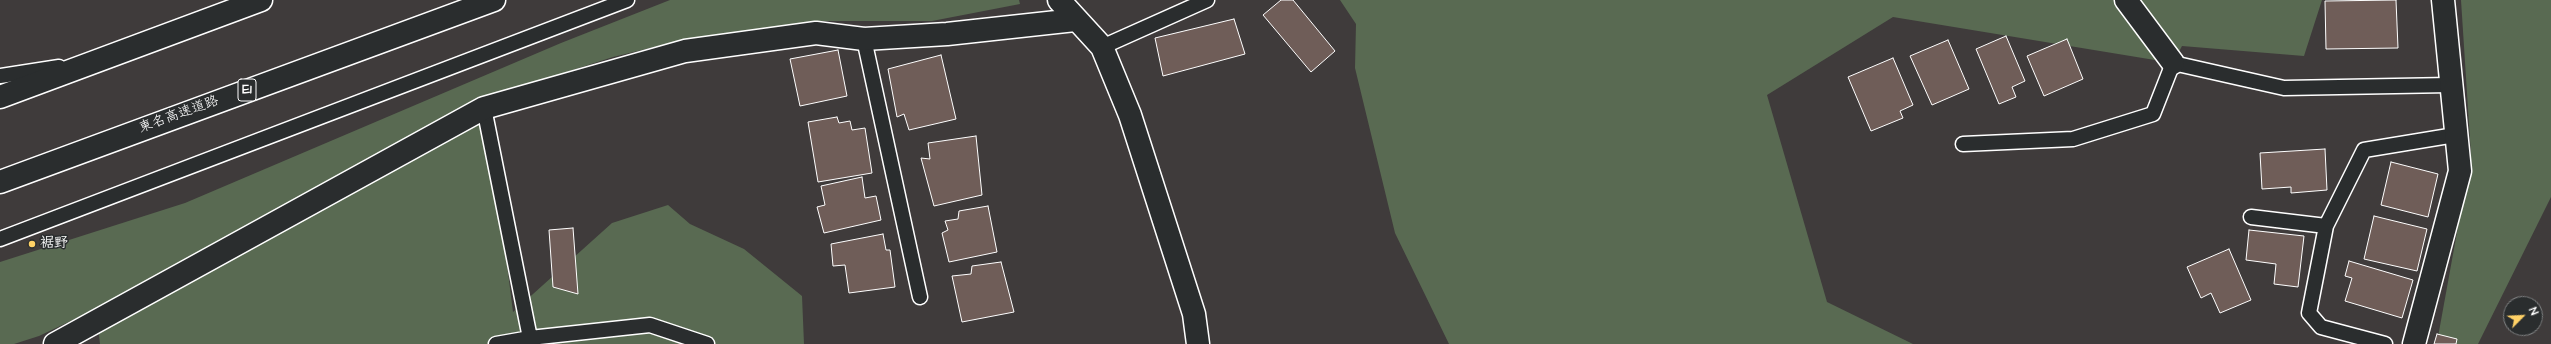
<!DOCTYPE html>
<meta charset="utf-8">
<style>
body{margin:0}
#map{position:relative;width:2551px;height:344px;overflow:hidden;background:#3f3b3b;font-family:"Architects Daughter",sans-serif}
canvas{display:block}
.north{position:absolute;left:2503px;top:296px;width:40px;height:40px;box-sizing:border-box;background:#2a2d2e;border:1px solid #7f8182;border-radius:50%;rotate:66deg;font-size:11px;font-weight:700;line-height:16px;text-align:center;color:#fff}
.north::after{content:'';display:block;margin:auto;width:14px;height:18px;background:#ffd166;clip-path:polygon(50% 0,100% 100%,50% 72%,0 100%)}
</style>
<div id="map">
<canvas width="2551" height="344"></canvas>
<div class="north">N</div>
</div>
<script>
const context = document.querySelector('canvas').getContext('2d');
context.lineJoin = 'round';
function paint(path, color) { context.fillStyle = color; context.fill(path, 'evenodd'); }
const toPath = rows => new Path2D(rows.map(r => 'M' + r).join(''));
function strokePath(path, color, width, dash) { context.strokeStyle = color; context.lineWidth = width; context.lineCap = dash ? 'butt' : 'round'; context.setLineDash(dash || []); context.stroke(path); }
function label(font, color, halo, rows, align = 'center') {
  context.font = font + ' "Architects Daughter","Klee One",sans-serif'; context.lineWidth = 3; context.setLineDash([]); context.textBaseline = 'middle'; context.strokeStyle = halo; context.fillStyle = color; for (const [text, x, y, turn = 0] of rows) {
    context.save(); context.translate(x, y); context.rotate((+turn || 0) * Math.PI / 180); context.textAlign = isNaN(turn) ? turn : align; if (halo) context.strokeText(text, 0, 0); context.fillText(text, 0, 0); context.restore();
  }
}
const green = toPath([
 [670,0,1019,0,1020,4,932,21,821,21,671,43,613,57,486,98,513,312,612,223,668,205,690,224,744,249,802,296,804,344,100,344,96,309,39,336,14,344,0,344,0,262,185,203,561,43],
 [1340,0,2322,0,2304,56,2182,46,2173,63,1893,17,1767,95,1827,302,1913,344,1449,344,1395,233,1355,68,1356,24],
 [2461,0,2551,0,2551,197,2478,344,2449,344,2438,337,2471,155]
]);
const building = toPath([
 [1281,0,1293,0,1335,51,1311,72,1263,15,1281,0],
 [2396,0,2398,48,2326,49,2325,1,2396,0],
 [1234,19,1245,54,1163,76,1155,38,1234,19],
 [2006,36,2025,81,2012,87,2016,97,1999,104,1976,49,2006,36],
 [2067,39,2083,79,2044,96,2027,56,2067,39],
 [1948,40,1969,89,1932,105,1910,56,1948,40],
 [838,50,847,96,800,106,790,59,838,50],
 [941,55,956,119,909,130,904,114,897,117,888,69,941,55],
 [1893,58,1913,105,1900,111,1903,118,1871,131,1848,77,1893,58],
 [837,117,839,123,850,121,852,130,865,128,872,173,818,182,808,122,837,117],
 [976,136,982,195,934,206,921,158,930,159,928,143,976,136],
 [2325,149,2327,190,2291,193,2291,187,2262,189,2260,153,2325,149],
 [2391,162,2438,174,2428,217,2381,205,2391,162],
 [862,177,865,198,876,196,881,220,824,233,817,207,825,205,821,186,862,177],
 [988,206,997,252,949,262,942,233,948,230,945,221,958,219,959,211,988,206],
 [2374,216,2427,229,2417,271,2364,259,2374,216],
 [573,228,578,294,553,287,549,230,573,228],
 [2249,230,2304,236,2298,287,2274,284,2276,264,2246,260,2249,230],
 [883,234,886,250,890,250,895,287,849,293,845,265,833,266,831,244,883,234],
 [2229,249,2251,300,2220,313,2211,293,2201,298,2187,267,2229,249],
 [2349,261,2413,280,2402,318,2345,301,2352,278,2345,276,2349,261],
 [1001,262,1014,312,962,322,952,276,971,274,972,266,1001,262],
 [2437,334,2457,339,2456,344,2434,344,2437,334]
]);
const service = toPath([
 [864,39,920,297],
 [1102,47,1207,0],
 [0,76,59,67],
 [484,108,530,338,650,325,707,344],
 [1963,144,2073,139,2153,114,2173,63,2284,88,2450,85],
 [2251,217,2326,226],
 [0,239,627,0],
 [496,344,530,338],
 [2385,344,2321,327,2309,313,2326,226,2364,150,2455,135]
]);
const minor = toPath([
 [1059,0,1102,47,1130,115,1194,314,1198,344],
 [2126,0,2173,63],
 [55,344,484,108,685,51,816,33,864,39,947,34,1075,20],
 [2414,344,2460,171,2443,0]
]);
const motorway = toPath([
 [0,97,261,0],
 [0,182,494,0]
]);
const markers = [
 [32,244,4,"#ffd166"]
];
const shields = [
 [247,90,18]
];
const shieldNames = [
 ["E1",247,90]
];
const streetNames = [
 ["東名高速道路",179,115,-20]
];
const poiNames = [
 ["裾野",40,244]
];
paint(green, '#596a52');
paint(building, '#6f5d58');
strokePath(building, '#fff', 1);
strokePath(service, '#fff', 17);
strokePath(minor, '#fff', 25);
strokePath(motorway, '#fff', 25);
strokePath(service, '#2a2d2e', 14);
strokePath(minor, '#2a2d2e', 22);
strokePath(motorway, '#2a2d2e', 22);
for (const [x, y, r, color] of markers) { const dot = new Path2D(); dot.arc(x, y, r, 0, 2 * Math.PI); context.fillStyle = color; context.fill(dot); strokePath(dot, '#2a2d2e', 1.5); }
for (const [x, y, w] of shields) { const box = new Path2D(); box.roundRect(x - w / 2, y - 11, w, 22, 3); context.fillStyle = '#2a2d2e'; context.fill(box); strokePath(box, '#fff', 1); }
label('bold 13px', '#fff', null, shieldNames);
label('14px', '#fff', '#2a2d2e', streetNames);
label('bold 14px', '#fff', '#2a2d2e', poiNames, 'left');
</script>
